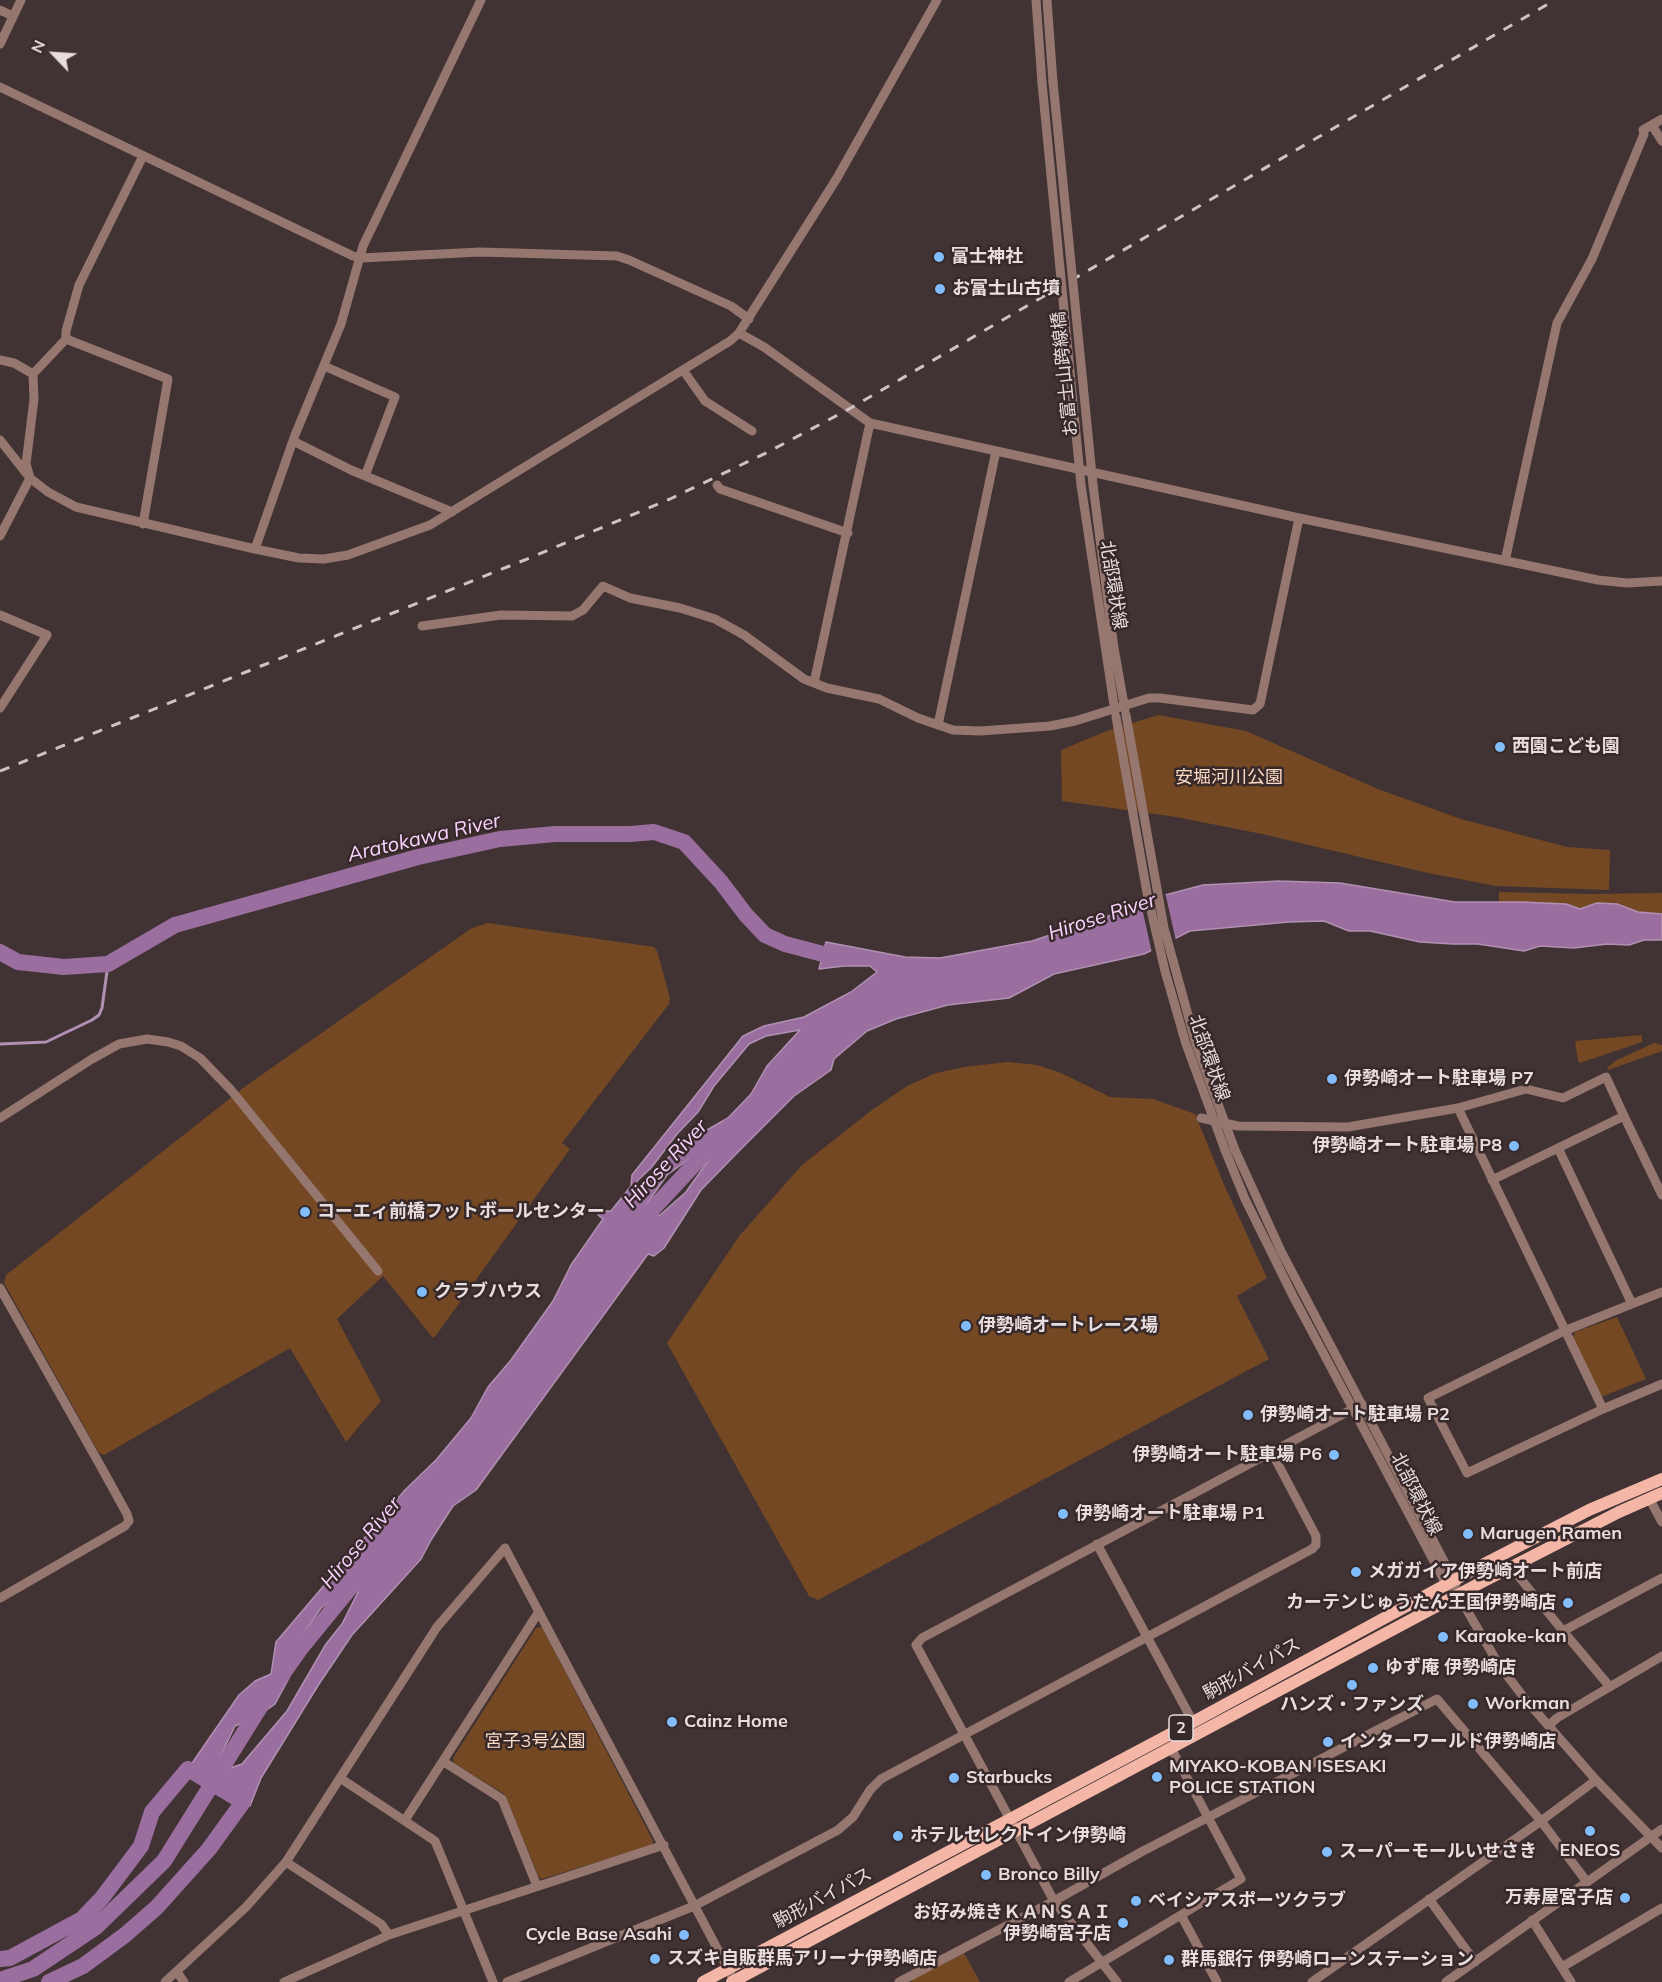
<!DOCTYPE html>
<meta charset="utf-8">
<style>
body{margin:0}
#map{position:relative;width:1662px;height:1982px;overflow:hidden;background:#413233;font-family:Mulish,sans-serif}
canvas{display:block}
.north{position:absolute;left:24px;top:24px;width:60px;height:60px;-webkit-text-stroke:4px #372829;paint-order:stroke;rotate:295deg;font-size:16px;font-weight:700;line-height:24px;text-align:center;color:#e8ddde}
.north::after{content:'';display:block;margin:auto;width:21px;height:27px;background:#e8ddde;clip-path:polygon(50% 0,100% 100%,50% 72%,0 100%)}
</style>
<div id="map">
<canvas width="1662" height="1982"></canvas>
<div class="north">N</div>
</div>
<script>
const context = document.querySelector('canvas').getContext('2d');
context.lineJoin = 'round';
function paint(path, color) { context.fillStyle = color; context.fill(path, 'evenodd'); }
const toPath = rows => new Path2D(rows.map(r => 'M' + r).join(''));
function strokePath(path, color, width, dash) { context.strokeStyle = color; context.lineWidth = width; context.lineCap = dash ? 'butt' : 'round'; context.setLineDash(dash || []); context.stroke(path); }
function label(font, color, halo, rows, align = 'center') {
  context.font = font + ' Mulish,"Noto Sans JP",sans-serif'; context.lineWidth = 5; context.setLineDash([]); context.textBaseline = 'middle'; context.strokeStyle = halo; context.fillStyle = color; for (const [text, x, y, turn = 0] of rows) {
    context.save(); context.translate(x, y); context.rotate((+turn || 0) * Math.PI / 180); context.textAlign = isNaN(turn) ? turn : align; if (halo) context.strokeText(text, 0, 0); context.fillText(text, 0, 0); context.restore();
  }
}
const green = toPath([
 [1158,715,1246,731,1378,789,1461,819,1567,847,1610,850,1609,890,1496,886,1428,873,1262,834,1176,817,1062,801,1061,750,1104,732],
 [1499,892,1589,894,1662,893,1662,914,1638,912,1617,904,1597,903,1580,909,1566,904,1522,902,1499,903],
 [488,923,654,947,657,951,670,998,669,1004,562,1143,570,1149,437,1334,433,1338,383,1276,337,1319,381,1401,346,1442,290,1348,104,1455,99,1453,4,1283,6,1275,247,1085,472,928],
 [1642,1035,1642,1042,1580,1063,1578,1061,1575,1041],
 [1654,1043,1662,1045,1662,1051,1608,1070,1607,1068,1615,1061],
 [1008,1062,1037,1065,1061,1073,1110,1097,1153,1099,1195,1114,1226,1189,1267,1278,1237,1296,1269,1359,818,1600,809,1596,667,1343,740,1235,802,1165,872,1110,907,1086,936,1073,964,1067],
 [1617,1317,1646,1379,1601,1397,1573,1338,1575,1332],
 [542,1627,653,1841,652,1845,542,1879,539,1877,504,1794,454,1763,453,1758,536,1628],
 [964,1953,980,1982,912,1982,912,1979]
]);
const water = toPath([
 [1279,881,1340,883,1455,902,1522,902,1566,904,1580,909,1597,903,1617,904,1638,912,1662,914,1662,940,1644,940,1629,945,1607,944,1574,948,1540,946,1524,951,1478,944,1453,944,1420,942,1370,931,1349,931,1324,921,1289,922,1190,931,1144,954,1054,974,1009,998,948,1005,896,1019,867,1031,834,1059,831,1070,794,1096,739,1151,701,1190,664,1248,654,1256,648,1254,476,1490,453,1506,431,1540,421,1559,352,1635,319,1684,261,1778,250,1806,188,1769,239,1695,255,1681,271,1674,276,1642,405,1490,436,1460,471,1418,488,1387,511,1360,553,1301,571,1265,603,1219,598,1215,603,1211,611,1211,631,1186,632,1175,743,1036,764,1026,804,1017,851,992,877,972,870,966,844,966,819,969,826,942,905,957,940,958,1032,941,1111,915,1135,903,1203,885,1279,881],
 [800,1030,767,1066,751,1094,728,1118,686,1142,669,1157,639,1194,634,1195,637,1181,651,1168,677,1134,698,1112,714,1086,749,1044,766,1036,800,1030],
 [714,1141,722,1141,686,1192,660,1215,648,1215,642,1211,667,1175,714,1141],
 [355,1583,358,1592,342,1624,326,1644,287,1711,242,1764,230,1768,221,1755,235,1726,261,1714,275,1704,289,1678,298,1642,310,1624,321,1608,355,1583]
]);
const pier = toPath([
 [1165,892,1176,941,1152,953,1140,899]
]);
const stream = toPath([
 [0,1044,46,1042,92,1020,99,1015,102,1008,108,964]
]);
const river = toPath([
 [0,952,18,962,64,967,108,964,175,925,418,857,500,839,555,834,630,834,654,832,684,842,721,882,746,915,765,935,785,944,823,954,844,955],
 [633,1230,730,1126],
 [282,1675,301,1648,368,1566],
 [0,1959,10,1958,82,1919,102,1898,141,1846,152,1812,188,1769,243,1802,209,1849,157,1907,125,1935,83,1966,49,1982],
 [0,1980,33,1969,96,1927,164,1861,265,1699]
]);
const minor = toPath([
 [1036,0,1042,83],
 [1047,0,1053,82],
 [0,10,13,16],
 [0,44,21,0],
 [0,87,353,256,361,258,480,252,617,256,629,260,731,306,749,319],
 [1652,125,1662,141],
 [739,333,764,347,870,423,1299,518,1598,580,1627,583,1662,581],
 [66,339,168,379,143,524],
 [0,360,14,363,33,374],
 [324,366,395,397,365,476],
 [683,370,705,401,752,431],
 [0,440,30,478,48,492,76,507,255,549,299,558,324,559,348,555,430,525,730,341,739,333,837,178,937,0],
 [293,441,351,470,452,512],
 [717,485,720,489,848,533],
 [1081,485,1115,712],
 [1093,485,1114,648,1125,710],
 [0,536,30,478,26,464,34,399,33,374,66,339,66,331,79,285,143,156],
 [255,549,295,435,341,324,363,246,481,0],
 [1505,561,1557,323,1592,259,1644,134,1643,130,1662,119],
 [0,615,47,635,0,708],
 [422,626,501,615,572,616,583,610,603,586,630,598,680,608,715,619,744,635,804,679,827,688,879,699,918,718,953,730,980,731,1050,726,1075,721,1149,698,1160,698,1253,710,1260,704,1299,518],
 [814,683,870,423],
 [938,725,996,451],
 [1458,1108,1526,1089,1563,1098,1606,1077,1624,1116],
 [0,1118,92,1059,119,1044,147,1039,168,1042,181,1046,200,1058,231,1090,378,1271],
 [1201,1118,1238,1126,1348,1127,1458,1108,1603,1409],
 [1558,1148,1632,1304],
 [1225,1150,1245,1199,1293,1296,1446,1584,1458,1595,1499,1665,1525,1699,1596,1780,1662,1848],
 [1235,1150,1281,1251,1456,1584],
 [1492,1180,1624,1116,1662,1195],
 [0,1288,100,1465,127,1514,129,1521,125,1526,0,1598],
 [1662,1292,1564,1331,1428,1398,1467,1473,1603,1409,1662,1384],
 [1649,1498,1662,1522],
 [1097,1544,1193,1722],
 [1511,1567,1563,1631],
 [1610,1687,1563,1631,1662,1578],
 [1549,1725,1557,1718,1662,1656],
 [444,1762,502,1799,537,1886],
 [340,1778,435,1841,493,1982],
 [405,1820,538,1613],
 [286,1862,381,1924,389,1935],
 [1429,1899,1475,1962],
 [1181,1915,1217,1982],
 [1532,1920,1571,1982],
 [1562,1967,1662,1908],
 [177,1972,184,1982],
 [165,1982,246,1907,286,1862,437,1627,505,1548,735,1982],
 [284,1982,389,1935,664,1845],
 [507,1982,694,1906,838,1830,853,1817,870,1790,881,1779,1312,1549,1316,1545,1316,1536,1271,1451],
 [899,1982,1054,1901,1143,1851,1437,1699,1541,1821,1587,1882],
 [1069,1982,1241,1879,1171,1748],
 [1117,1982,1054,1901,916,1645,922,1638,1362,1404],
 [1312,1982,1541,1821,1596,1780],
 [1446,1982,1662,1829]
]);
const major = toPath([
 [703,1982,1193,1722,1484,1564,1589,1510,1662,1479],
 [732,1982,1482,1582,1619,1512,1662,1493]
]);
const rail = toPath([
 [0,771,532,557,670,499,768,452,849,409,1555,0]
]);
const minorBridge = toPath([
 [1053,82,1093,485],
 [1042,83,1081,485],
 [1126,715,1164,928,1196,1044,1235,1150],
 [1116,717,1147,893,1165,971,1186,1044,1225,1150]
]);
const markers = [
 [939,257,6,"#81bdfa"],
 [940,289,6,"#81bdfa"],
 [1500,747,6,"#81bdfa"],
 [1332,1079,6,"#81bdfa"],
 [1514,1146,6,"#81bdfa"],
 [305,1212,6,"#81bdfa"],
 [422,1292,6,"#81bdfa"],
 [966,1326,6,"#81bdfa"],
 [1248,1415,6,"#81bdfa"],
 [1334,1455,6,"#81bdfa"],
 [1063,1514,6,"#81bdfa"],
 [1468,1534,6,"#81bdfa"],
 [1356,1572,6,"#81bdfa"],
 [1568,1603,6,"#81bdfa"],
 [1443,1637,6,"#81bdfa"],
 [1373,1668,6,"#81bdfa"],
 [1352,1685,6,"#81bdfa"],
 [1473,1704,6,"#81bdfa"],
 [672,1722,6,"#81bdfa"],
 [1328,1742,6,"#81bdfa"],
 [1157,1777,6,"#81bdfa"],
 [954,1778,6,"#81bdfa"],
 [1590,1831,6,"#81bdfa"],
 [898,1836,6,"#81bdfa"],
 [1327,1852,6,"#81bdfa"],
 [986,1875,6,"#81bdfa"],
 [1625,1898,6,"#81bdfa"],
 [1136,1901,6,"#81bdfa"],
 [1123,1923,6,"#81bdfa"],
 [684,1935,6,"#81bdfa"],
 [655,1959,6,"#81bdfa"],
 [1169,1960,6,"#81bdfa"]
];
const shields = [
 [1181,1728,24]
];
const shieldNames = [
 ["2",1181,1728]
];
const poiNames = [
 ["富士神社",951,257],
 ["お富士山古墳",952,289],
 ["西園こども園",1512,747],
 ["伊勢崎オート駐車場 P7",1344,1079],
 ["伊勢崎オート駐車場 P8",1502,1146,"right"],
 ["コーエィ前橋フットボールセンター",317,1212],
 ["クラブハウス",434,1292],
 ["伊勢崎オートレース場",978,1326],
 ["伊勢崎オート駐車場 P2",1260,1415],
 ["伊勢崎オート駐車場 P6",1322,1455,"right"],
 ["伊勢崎オート駐車場 P1",1075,1514],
 ["Marugen Ramen",1480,1534],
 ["メガガイア伊勢崎オート前店",1368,1572],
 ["カーテンじゅうたん王国伊勢崎店",1556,1603,"right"],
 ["Karaoke-kan",1455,1637],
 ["ゆず庵 伊勢崎店",1385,1668],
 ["Workman",1485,1704],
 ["ハンズ・ファンズ",1352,1705,"center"],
 ["Cainz Home",684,1722],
 ["インターワールド伊勢崎店",1340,1742],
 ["MIYAKO-KOBAN ISESAKI",1169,1767],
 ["POLICE STATION",1169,1788],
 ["Starbucks",966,1778],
 ["ホテルセレクトイン伊勢崎",910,1836],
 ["ENEOS",1590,1851,"center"],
 ["スーパーモールいせさき",1339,1852],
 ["Bronco Billy",998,1875],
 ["万寿屋宮子店",1613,1898,"right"],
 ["ベイシアスポーツクラブ",1148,1901],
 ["お好み焼きＫＡＮＳＡＩ",1111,1913,"right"],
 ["伊勢崎宮子店",1111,1934,"right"],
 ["Cycle Base Asahi",672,1935,"right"],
 ["スズキ自販群馬アリーナ伊勢崎店",667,1959],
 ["群馬銀行 伊勢崎ローンステーション",1181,1960]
];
const streetNames = [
 ["お富士山跨線橋",1065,374,-96],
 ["北部環状線",1113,585,81],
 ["北部環状線",1209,1058,71],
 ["北部環状線",1416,1494,63],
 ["駒形バイパス",1252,1669,-29],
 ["駒形バイパス",823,1898,-28]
];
const parkNames = [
 ["安堀河川公園",1229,778],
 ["宮子3号公園",535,1742]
];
const waterNames = [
 ["Aratokawa River",424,838,-13],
 ["Hirose River",1102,917,-18],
 ["Hirose River",666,1164,-47],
 ["Hirose River",361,1543,-50]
];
paint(green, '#744823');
paint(water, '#9a6fa0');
strokePath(water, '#b190b3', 1.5);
paint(pier, '#413233');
strokePath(stream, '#b190b3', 3);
strokePath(river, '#9a6fa0', 16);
strokePath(minor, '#967770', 9);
strokePath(major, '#f4b7a7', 12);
strokePath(rail, '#cec3c4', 3, [10, 10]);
strokePath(minorBridge, '#967770', 9);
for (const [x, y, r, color] of markers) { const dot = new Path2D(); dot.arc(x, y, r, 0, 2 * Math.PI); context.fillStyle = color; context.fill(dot); strokePath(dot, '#372829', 2); }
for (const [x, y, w] of shields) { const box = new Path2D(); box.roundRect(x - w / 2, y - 13, w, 26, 4.5); context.fillStyle = '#372829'; context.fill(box); strokePath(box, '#e8ddde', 1.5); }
label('bold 16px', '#e8ddde', null, shieldNames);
label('bold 18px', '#e8ddde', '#372829', poiNames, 'left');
label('18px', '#e8ddde', '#372829', streetNames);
label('18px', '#fadac2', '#372829', parkNames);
label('italic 20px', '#fad4ff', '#372829', waterNames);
</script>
